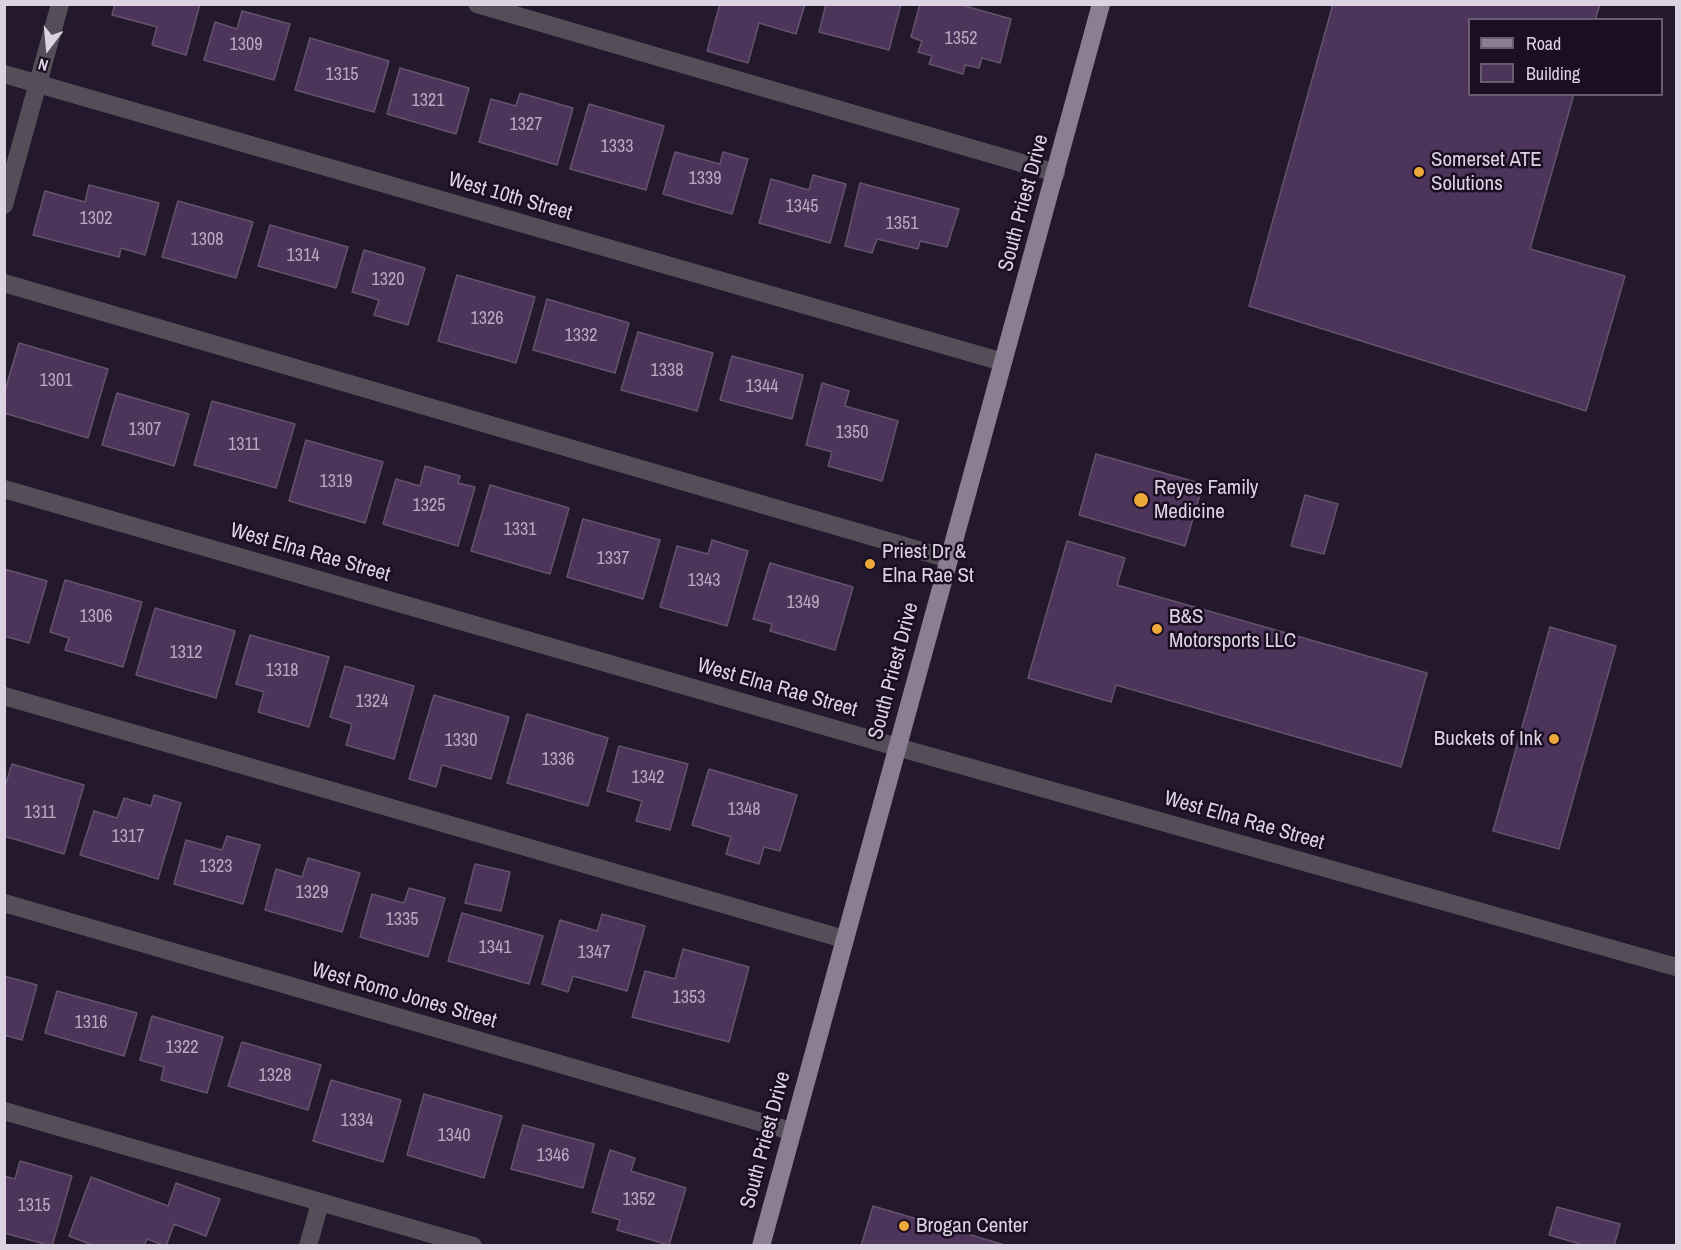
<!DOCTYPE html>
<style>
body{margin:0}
#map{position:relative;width:1681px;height:1250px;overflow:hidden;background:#24182c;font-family:"Archivo Narrow",sans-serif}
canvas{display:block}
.frame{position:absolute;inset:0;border:6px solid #dbd3e1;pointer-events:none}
.legend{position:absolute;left:1468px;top:18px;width:195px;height:78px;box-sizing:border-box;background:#1b0e22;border:2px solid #685d6e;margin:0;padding:8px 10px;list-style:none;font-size:18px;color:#dbd3e1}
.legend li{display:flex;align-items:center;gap:12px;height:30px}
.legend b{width:30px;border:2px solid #685d6e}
.north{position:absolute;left:18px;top:18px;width:60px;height:60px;-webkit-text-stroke:4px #1b0e22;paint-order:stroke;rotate:196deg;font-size:16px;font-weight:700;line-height:24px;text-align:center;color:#dbd3e1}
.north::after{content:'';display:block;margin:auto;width:21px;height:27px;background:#dbd3e1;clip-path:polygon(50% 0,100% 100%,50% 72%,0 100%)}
</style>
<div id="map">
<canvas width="1681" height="1250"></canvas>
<div class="frame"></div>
<ul class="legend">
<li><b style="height:8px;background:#8b7e93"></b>Road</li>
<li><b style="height:16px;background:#4c345a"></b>Building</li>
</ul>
<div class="north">N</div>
</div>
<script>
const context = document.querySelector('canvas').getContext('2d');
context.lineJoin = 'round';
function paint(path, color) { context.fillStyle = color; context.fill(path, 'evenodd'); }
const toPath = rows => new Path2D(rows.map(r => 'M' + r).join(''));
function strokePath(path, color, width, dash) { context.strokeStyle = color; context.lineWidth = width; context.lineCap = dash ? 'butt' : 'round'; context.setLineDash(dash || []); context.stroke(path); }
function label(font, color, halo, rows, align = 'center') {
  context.font = font + ' "Archivo Narrow",sans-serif'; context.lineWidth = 5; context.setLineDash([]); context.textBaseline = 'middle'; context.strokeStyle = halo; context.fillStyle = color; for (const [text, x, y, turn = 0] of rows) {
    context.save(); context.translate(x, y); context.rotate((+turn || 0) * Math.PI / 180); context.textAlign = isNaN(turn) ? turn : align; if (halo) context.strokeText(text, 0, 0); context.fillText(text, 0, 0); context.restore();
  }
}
const building = toPath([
 [115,4,200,4,186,55,152,45,157,27,112,15,115,4],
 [720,4,805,4,796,34,759,23,748,63,707,51,720,4],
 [826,4,901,4,889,50,819,32,826,4],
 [920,4,958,4,1011,19,1000,63,982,58,979,68,965,65,963,74,929,64,932,56,918,52,922,41,911,37,920,4],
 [1333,4,1600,4,1595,20,1470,20,1470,94,1574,94,1530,249,1625,276,1586,411,1249,306,1333,4],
 [242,11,290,24,274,80,204,60,215,22,237,29,242,11],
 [310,38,389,61,374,112,295,90,310,38],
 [400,68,469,88,456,134,387,114,400,68],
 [520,93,573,108,557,165,479,142,491,99,516,106,520,93],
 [589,104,664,126,646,190,570,169,589,104],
 [675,152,720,164,723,152,748,159,732,214,663,194,675,152],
 [813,175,846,184,830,243,759,223,771,179,809,190,813,175],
 [860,183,959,209,947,247,920,241,918,249,877,239,872,253,845,246,860,183],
 [89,185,159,203,145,255,121,248,119,257,33,235,45,191,85,202,89,185],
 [178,201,253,222,236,278,162,257,178,201],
 [270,225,348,247,336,288,258,266,270,225],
 [364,250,425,268,408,325,374,315,379,300,352,292,364,250],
 [457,275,535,297,516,363,438,341,457,275],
 [547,299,629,323,615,373,533,350,547,299],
 [638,332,713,353,697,411,621,390,638,332],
 [19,343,108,369,88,438,4,413,4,394,19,343],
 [732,356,803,375,792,419,720,400,732,356],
 [822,383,849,391,845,406,898,421,882,481,828,466,832,452,806,445,822,383],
 [117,393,189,414,174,466,102,445,117,393],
 [212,401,295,424,276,488,194,465,212,401],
 [306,440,383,462,365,523,289,501,306,440],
 [1096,454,1203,484,1185,546,1079,515,1096,454],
 [425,466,460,476,458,483,475,487,458,546,383,524,396,479,420,486,425,466],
 [490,485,569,508,550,574,471,551,490,485],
 [1305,495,1338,504,1324,554,1291,546,1305,495],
 [583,519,660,540,643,599,567,577,583,519],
 [712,540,748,551,727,626,660,607,677,546,708,554,712,540],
 [1067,541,1125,558,1117,585,1427,673,1401,767,1116,685,1111,702,1028,678,1067,541],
 [770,563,853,587,835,650,770,631,772,624,753,619,770,563],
 [4,569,47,581,29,643,4,636,4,569],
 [65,580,142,602,123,667,65,650,69,638,50,632,65,580],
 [155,608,235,631,216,698,136,675,155,608],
 [1550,627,1616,646,1559,849,1493,831,1550,627],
 [250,635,329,657,309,727,258,712,264,692,236,684,250,635],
 [345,666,414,686,394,759,346,745,352,724,330,717,345,666],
 [434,695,509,717,491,779,442,765,436,787,409,779,434,695],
 [527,714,608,738,588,806,507,783,527,714],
 [619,746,688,764,670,830,636,821,642,801,607,791,619,746],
 [12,764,84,785,64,854,4,836,4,789,12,764],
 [709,769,797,795,780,851,764,847,759,864,726,854,731,837,692,825,709,769],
 [154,795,181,803,158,879,80,855,94,811,117,818,124,798,151,806,154,795],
 [227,836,260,845,243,904,174,884,186,840,222,850,227,836],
 [308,858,360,873,342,932,265,910,276,869,302,877,308,858],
 [475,864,510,872,501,911,465,903,475,864],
 [409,888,445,898,428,957,360,937,372,894,404,903,409,888],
 [462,913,543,936,529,984,448,961,462,913],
 [602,914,645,926,627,991,573,976,568,992,542,984,560,920,597,931,602,914],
 [683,949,749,967,729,1042,632,1017,645,971,675,979,683,949],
 [4,976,37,985,22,1040,4,1035,4,976],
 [57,991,137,1013,124,1056,45,1033,57,991],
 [152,1016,223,1037,207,1093,161,1080,164,1067,140,1060,152,1016],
 [242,1042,321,1065,308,1110,228,1086,242,1042],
 [331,1080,401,1100,383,1162,313,1141,331,1080],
 [424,1094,502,1116,484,1178,407,1155,424,1094],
 [523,1125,594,1144,583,1188,511,1169,523,1125],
 [610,1150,635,1158,631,1171,686,1188,669,1245,617,1230,620,1220,592,1212,610,1150],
 [20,1161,72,1176,52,1246,4,1233,4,1176,15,1179,20,1161],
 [91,1177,168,1206,176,1183,220,1199,206,1236,174,1224,166,1246,147,1239,144,1246,95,1246,69,1236,91,1177],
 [873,1206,1008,1246,861,1246,873,1206],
 [1557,1207,1620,1224,1614,1246,1587,1246,1549,1235,1557,1207]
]);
const minor = toPath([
 [477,4,1056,173],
 [4,74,1003,362],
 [4,205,60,4],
 [4,283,949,559],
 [4,489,897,747,1676,967],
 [4,696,844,939],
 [4,903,791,1131],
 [4,1111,473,1246],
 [308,1246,320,1203]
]);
const major = toPath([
 [761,1246,1101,4]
]);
const markers = [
 [1419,172,6,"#eca93a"],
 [1141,500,8,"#eca93a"],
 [870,564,6,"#eca93a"],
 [1157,629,6,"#eca93a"],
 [1554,739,6,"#eca93a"],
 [904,1226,6,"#eca93a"]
];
const numberNames = [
 ["1352",961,39],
 ["1309",246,45],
 ["1315",342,75],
 ["1321",428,101],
 ["1327",526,125],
 ["1333",617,147],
 ["1339",705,179],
 ["1345",802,207],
 ["1302",96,219],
 ["1351",902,224],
 ["1308",207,240],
 ["1314",303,256],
 ["1320",388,280],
 ["1326",487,319],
 ["1332",581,336],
 ["1338",667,371],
 ["1301",56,381],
 ["1344",762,387],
 ["1307",145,430],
 ["1350",852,433],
 ["1311",244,445],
 ["1319",336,482],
 ["1325",429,506],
 ["1331",520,530],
 ["1337",613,559],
 ["1343",704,581],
 ["1349",803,603],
 ["1306",96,617],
 ["1312",186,653],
 ["1318",282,671],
 ["1324",372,702],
 ["1330",461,741],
 ["1336",558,760],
 ["1342",648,778],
 ["1348",744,810],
 ["1311",40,813],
 ["1317",128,837],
 ["1323",216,867],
 ["1329",312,893],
 ["1335",402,920],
 ["1341",495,948],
 ["1347",594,953],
 ["1353",689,998],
 ["1316",91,1023],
 ["1322",182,1048],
 ["1328",275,1076],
 ["1334",357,1121],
 ["1340",454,1136],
 ["1346",553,1156],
 ["1352",639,1200],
 ["1315",34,1206]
];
const poiNames = [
 ["Somerset ATE",1431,160],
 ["Solutions",1431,184],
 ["Reyes Family",1154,488],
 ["Medicine",1154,512],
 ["Priest Dr &",882,552],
 ["Elna Rae St",882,576],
 ["B&S",1169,617],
 ["Motorsports LLC",1169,641],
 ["Buckets of Ink",1542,739,"right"],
 ["Brogan Center",916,1226]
];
const streetNames = [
 ["West 10th Street",510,197,16],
 ["South Priest Drive",1024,203,-75],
 ["West Elna Rae Street",310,553,16],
 ["South Priest Drive",894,671,-75],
 ["West Elna Rae Street",777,688,16],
 ["West Elna Rae Street",1244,821,16],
 ["West Romo Jones Street",404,996,16],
 ["South Priest Drive",766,1140,-75]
];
paint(building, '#4c345a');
strokePath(building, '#63546c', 1.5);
strokePath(minor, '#544e58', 18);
strokePath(major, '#8b7e93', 18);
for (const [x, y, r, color] of markers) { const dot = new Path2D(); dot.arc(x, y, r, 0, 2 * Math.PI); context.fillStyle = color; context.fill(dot); strokePath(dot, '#1b0e22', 2); }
label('18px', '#b7abbf', null, numberNames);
label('21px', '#dbd3e1', '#1b0e22', poiNames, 'left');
label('21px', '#dbd3e1', '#1b0e22', streetNames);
</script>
